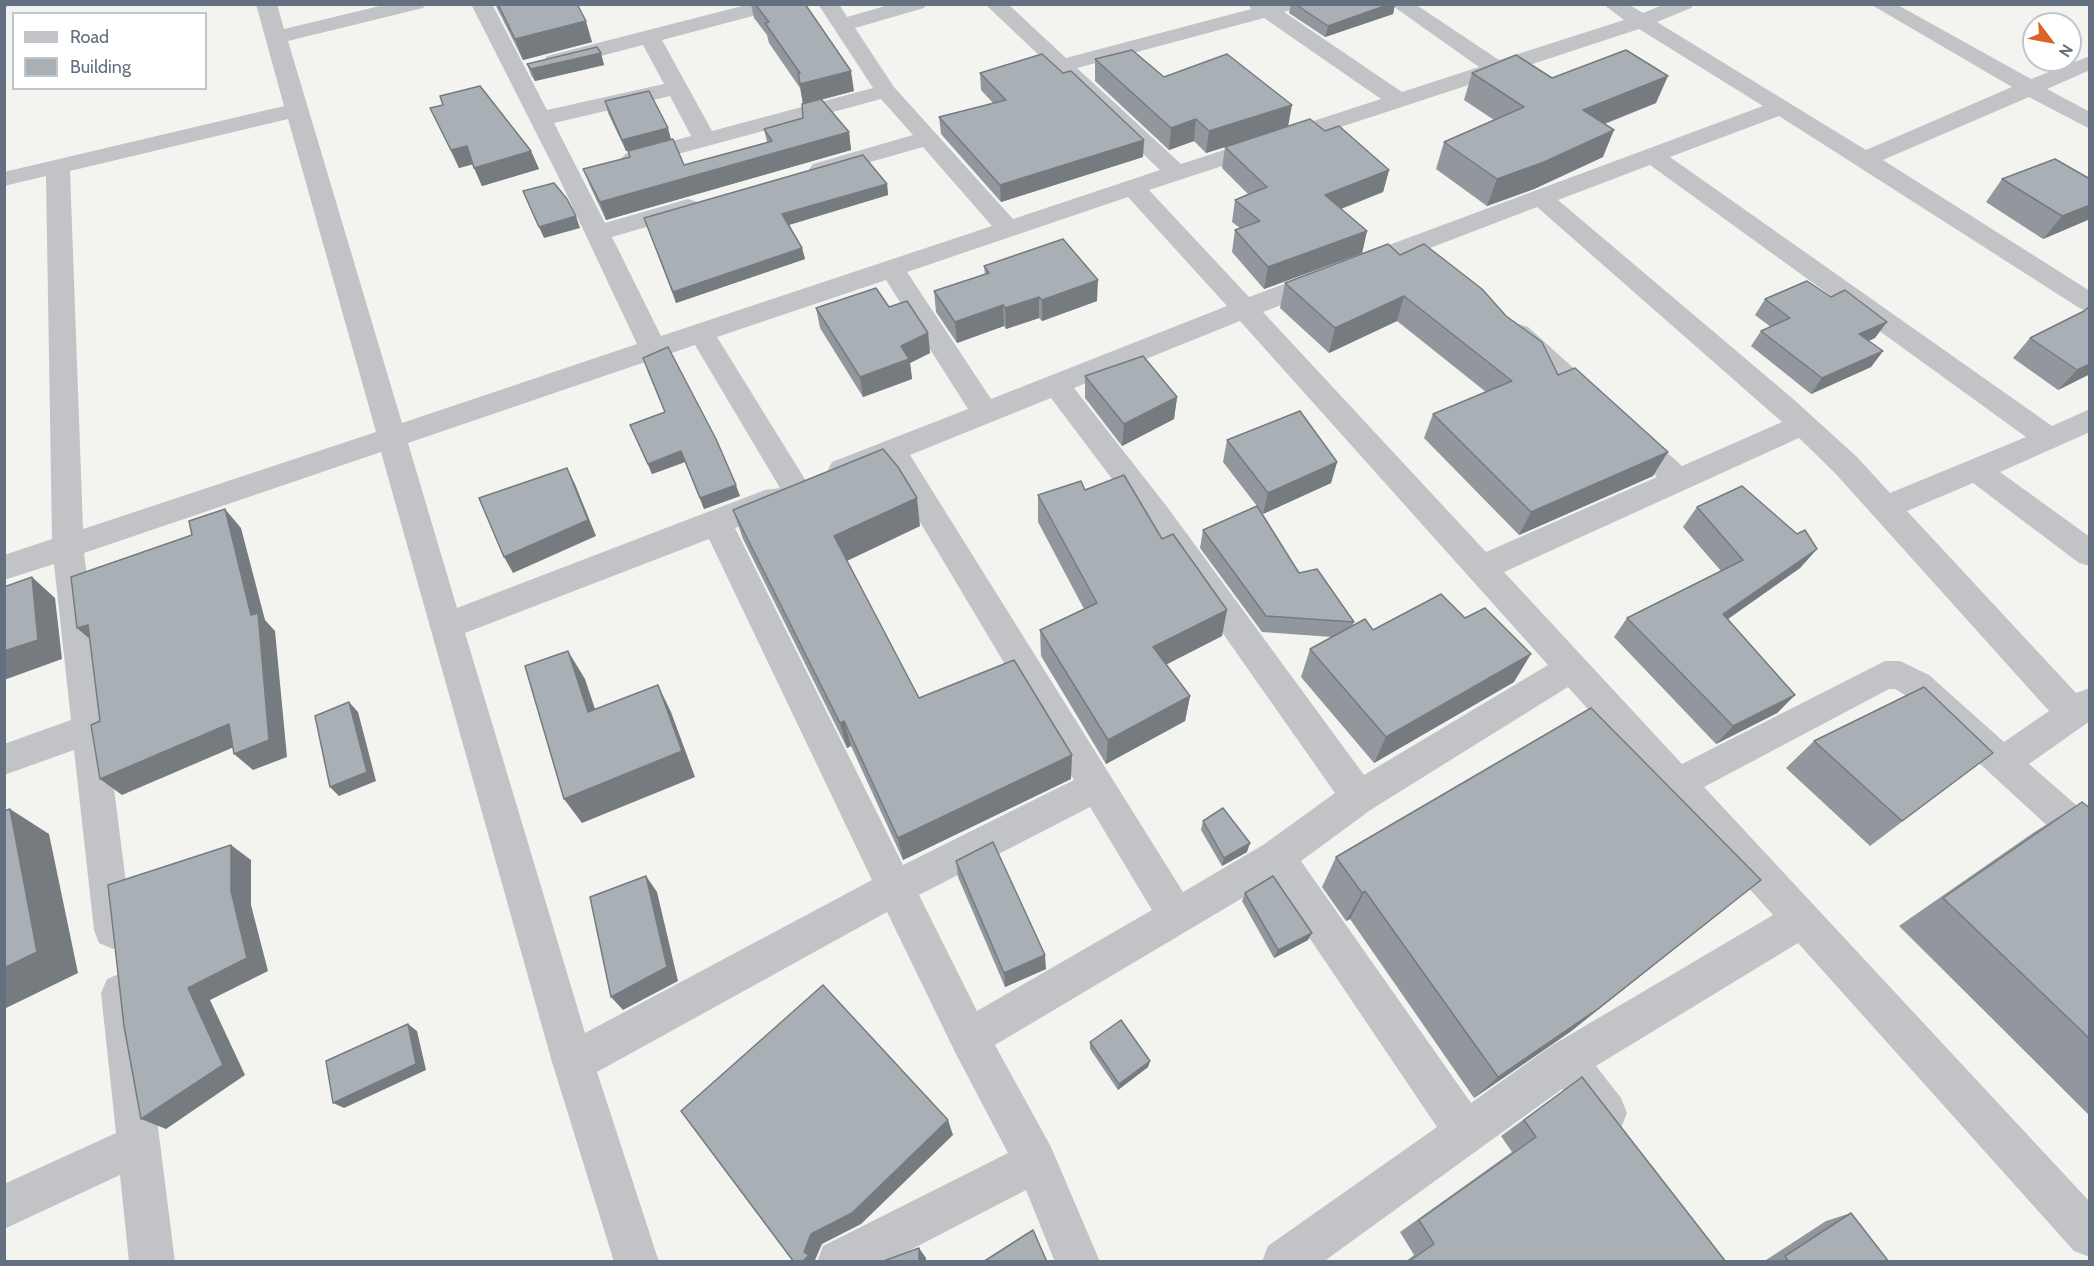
<!DOCTYPE html>
<style>
body{margin:0}
#map{position:relative;width:2094px;height:1266px;overflow:hidden;background:#f3f4ef;font-family:Cabin,sans-serif}
canvas{display:block}
.frame{position:absolute;inset:0;border:6px solid #63707f;pointer-events:none}
.legend{position:absolute;left:12px;top:12px;width:195px;height:78px;box-sizing:border-box;background:#fff;border:2px solid #c1c6cc;margin:0;padding:8px 10px;list-style:none;font-size:18px;color:#63707f}
.legend li{display:flex;align-items:center;gap:12px;height:30px}
.legend b{width:30px;border:2px solid #c1c6cc}
.north{position:absolute;left:2022px;top:12px;width:60px;height:60px;box-sizing:border-box;background:#fff;border:2px solid #c1c6cc;border-radius:50%;rotate:122deg;font-size:16px;font-weight:700;line-height:24px;text-align:center;color:#63707f}
.north::after{content:'';display:block;margin:auto;width:21px;height:27px;background:#db6327;clip-path:polygon(50% 0,100% 100%,50% 72%,0 100%)}
</style>
<div id="map">
<canvas width="2094" height="1266"></canvas>
<div class="frame"></div>
<ul class="legend">
<li><b style="height:8px;background:#c1c3c7"></b>Road</li>
<li><b style="height:16px;background:#a9b0b5"></b>Building</li>
</ul>
<div class="north">N</div>
</div>
<script>
const context = document.querySelector('canvas').getContext('2d');
context.lineJoin = 'round';
const toPath = rows => new Path2D(rows.map(r => 'M' + r).join(''));
function paint(path, color) { context.fillStyle = color; context.fill(path, 'evenodd'); }
function strokePath(path, color, width, dash) { context.strokeStyle = color; context.lineWidth = width; context.lineCap = dash ? 'butt' : 'round'; context.setLineDash(dash || []); context.stroke(path); }
const minor = toPath([
 [256,4,277,4,284,29,388,4,426,4,423,8,288,41,402,423,637,344,558,176,471,4,492,4,547,110,664,84,643,45,555,68,547,66,544,61,547,56,750,4,786,4,783,8,662,40,712,131,873,88,818,4,839,4,847,17,892,4,927,4,924,8,855,28,894,87,1013,219,1160,170,985,4,1008,4,1066,58,1251,9,1248,4,1302,4,1299,8,1284,12,1402,92,1479,67,1390,4,1415,4,1499,60,1624,20,1603,4,1628,4,1643,13,1665,4,1694,4,1691,8,1657,22,1866,150,2012,87,1870,4,1896,4,2031,79,2090,56,2090,70,2047,89,2090,112,2090,129,2029,97,1883,160,2090,291,2090,312,2081,309,1779,116,1670,157,2052,426,2090,409,2090,432,2000,472,2090,537,2090,566,2079,563,1973,483,1907,511,2076,693,2090,688,2090,721,2029,764,2090,817,2090,858,2077,853,1905,695,1895,689,1889,689,1704,787,2090,1202,2090,1257,2074,1251,1798,943,1596,1066,1621,1098,1627,1113,1621,1128,1606,1134,1591,1128,1562,1089,1323,1262,1262,1262,1268,1246,1437,1127,1271,881,995,1045,1051,1147,1100,1262,1055,1262,1026,1190,887,1262,817,1262,823,1246,1008,1153,955,1052,887,912,597,1072,659,1262,614,1262,552,1062,381,452,84,553,132,930,127,943,113,949,99,943,94,930,74,750,4,775,4,744,71,720,54,564,4,580,4,555,52,539,46,176,4,186,4,172,284,106,256,4],
 [1264,18,1381,99,1181,164,1077,68,1264,18],
 [1639,29,1763,106,1249,297,1149,190,1639,29],
 [670,96,691,136,625,154,621,159,625,164,641,164,881,99,913,135,813,164,809,169,813,174,821,176,923,147,992,226,661,336,612,237,697,212,700,207,697,202,688,199,605,223,554,123,670,96],
 [288,119,376,432,83,529,70,171,288,119],
 [1650,165,2026,437,1890,493,1857,457,1792,398,1558,200,1650,165],
 [1128,197,1227,306,991,399,907,272,1128,197],
 [1537,207,1782,422,1682,466,1528,327,1518,324,1508,327,1504,333,1508,339,1657,477,1486,552,1263,312,1537,207],
 [886,280,968,409,832,462,828,470,832,478,843,481,886,465,1074,780,903,865,735,528,787,506,791,499,796,500,807,497,811,489,717,337,886,280],
 [1240,321,1548,665,1364,775,1168,508,1074,388,1240,321],
 [695,345,780,488,765,490,457,608,408,443,695,345],
 [1051,398,1146,524,1335,793,1263,845,1183,892,910,455,1051,398],
 [1799,438,1835,473,2049,711,2004,742,1929,675,1900,661,1885,661,1682,764,1504,572,1799,438],
 [709,539,872,880,585,1033,465,633,709,539],
 [1568,687,1773,915,1551,1046,1471,1103,1301,861,1372,809,1568,687],
 [1090,807,1152,910,977,1011,919,895,1090,807],
 [121,973,135,979,141,993,175,1262,129,1262,120,1175,4,1229,4,1184,116,1133,101,993,107,979,121,973]
]);
const wall = toPath([
 [495,4,577,4,592,42,523,60],
 [751,4,805,4,854,91,821,100,849,132,851,150,606,220,590,186,583,169,630,157,628,151,684,165,767,142,764,129,803,118,803,104,800,88,769,43,767,35,754,18],
 [1291,4,1395,4,1393,14,1325,37,1289,13],
 [601,53,604,65,535,81,531,75,527,64],
 [1095,59,1164,77,1288,126,1325,131,1389,170,1383,192,1341,209,1367,231,1362,253,1264,289,1232,252,1235,230,1240,228,1232,222,1235,200,1248,194,1222,168,1225,147,1206,153,1194,141,1169,150,1095,81],
 [980,73,1063,73,1143,157,1001,202,941,134,939,117,993,103,981,90],
 [1472,73,1552,78,1656,103,1605,124,1603,157,1534,189,1487,206,1436,169,1444,142,1494,120,1464,100],
 [605,101,671,139,626,151,608,113],
 [430,108,531,151,539,169,482,186,473,164,459,168],
 [2002,179,2090,219,2043,239,1986,202],
 [887,184,888,195,789,225,802,248,805,259,676,303,644,218],
 [1400,255,1558,375,1653,476,1519,535,1424,438,1433,414,1486,392,1397,321,1329,353,1280,308,1285,283],
 [984,266,1097,301,1042,321,1039,318,1006,329,1004,326,957,343,936,312,934,291,985,275],
 [1765,299,1875,338,1868,341,1883,351,1871,367,1811,394,1751,346,1761,331,1771,327,1755,315],
 [2090,306,2090,374,2058,390,2013,358,2030,338,2084,311],
 [889,307,928,333,930,353,910,363,912,379,863,397,820,328,816,308],
 [647,370,740,496,704,509,685,462,652,474,630,425,665,412],
 [1085,376,1177,397,1174,419,1122,446,1085,398],
 [1227,440,1337,462,1331,483,1263,514,1260,510,1299,573,1354,622,1352,626,1373,630,1514,682,1374,763,1301,677,1310,649,1332,637,1262,632,1200,548,1203,530,1257,506,1223,462],
 [1085,490,1222,636,1166,664,1190,696,1185,721,1106,764,1041,656,1040,630,1084,609,1038,522,1038,495],
 [1697,507,1797,534,1817,549,1800,568,1728,619,1795,695,1777,713,1716,744,1614,637,1627,618,1721,571,1683,527],
 [733,510,920,526,847,561,919,698,1071,779,903,860,851,746,847,748,743,539],
 [1814,741,1993,753,1870,846,1786,768],
 [2082,802,2090,808,2090,1116,1899,926,2033,833],
 [1203,821,1247,852,1222,866,1201,830],
 [1336,857,1726,908,1570,1032,1474,1098,1350,919,1346,921,1322,887],
 [956,861,1046,969,1005,987,958,877],
 [1245,893,1308,940,1274,958,1242,901],
 [1090,1042,1150,1061,1148,1067,1118,1090,1090,1049],
 [1582,1077,1726,1262,1405,1262,1414,1255,1400,1232,1512,1152,1501,1136],
 [1851,1213,1889,1262,1763,1262,1826,1221]
]);
const shadedWall = toPath([
 [4,4,16,4,4,7],
 [1390,4,1395,4,1393,14,1325,37,1328,26],
 [586,21,592,42,523,60,515,39],
 [601,53,604,65,535,81,531,69],
 [851,71,854,91,803,104,800,84],
 [1668,76,1656,103,1572,136,1583,110],
 [1292,105,1288,127,1206,153,1209,131],
 [1196,119,1194,141,1169,150,1171,128],
 [668,128,671,139,626,151,622,140],
 [1614,130,1603,157,1534,189,1487,206,1497,179],
 [849,132,851,150,606,220,600,202],
 [1144,140,1143,157,1001,202,1000,185],
 [467,146,474,164,459,168,451,150],
 [531,151,539,169,482,186,474,168],
 [1389,170,1383,192,1320,217,1325,195],
 [887,184,888,195,785,226,782,214],
 [2090,205,2090,219,2043,239,2062,216],
 [576,216,580,228,544,238,539,227],
 [1367,231,1362,253,1264,289,1268,267],
 [802,248,805,259,676,303,673,292],
 [1098,280,1097,301,1042,321,1042,300],
 [1404,296,1397,321,1329,353,1335,328],
 [1039,297,1039,318,1006,329,1005,308],
 [1003,305,1004,326,957,343,955,322],
 [1887,322,1875,338,1848,350,1859,334],
 [928,333,930,353,910,363,912,379,863,397,860,377,901,346],
 [1883,351,1871,367,1811,394,1822,378],
 [2090,364,2090,374,2058,390,2077,370],
 [1177,397,1174,419,1122,446,1124,424],
 [681,451,685,462,652,474,648,464],
 [1668,452,1653,476,1519,535,1531,512],
 [1337,462,1331,483,1263,514,1268,493],
 [567,468,575,484,596,536,513,573,504,557],
 [736,485,740,496,704,509,700,498],
 [917,498,920,526,840,564,834,536],
 [225,509,241,528,265,620,275,631,287,757,253,770,234,754,251,615],
 [1817,549,1800,568,1708,633,1723,614],
 [32,577,55,598,62,659,4,680,4,651],
 [1227,610,1222,636,1150,673,1153,647],
 [88,625,98,646,77,628],
 [568,651,585,679,605,739,588,712],
 [1531,654,1514,682,1374,763,1386,737],
 [658,685,671,712,695,777,582,823,564,799],
 [1795,695,1777,713,1716,744,1733,726],
 [1190,696,1185,721,1106,764,1108,740],
 [349,702,358,712,376,781,339,796,330,787],
 [844,721,851,746,847,748,840,723],
 [229,724,248,741,122,795,100,779],
 [1072,755,1071,779,903,860,898,838],
 [10,809,49,834,78,973,4,1009,4,968],
 [1250,843,1247,852,1222,866,1224,858],
 [231,845,251,860,251,905,268,971,210,1000,245,1075,166,1129,141,1119,188,988,231,891],
 [646,876,657,892,678,981,623,1010,611,997],
 [1761,880,1570,1032,1474,1098,1498,1077],
 [1365,891,1350,919,1346,921,1362,893],
 [1312,933,1308,940,1274,958,1278,950],
 [1045,955,1046,969,1005,987,1004,973],
 [408,1024,417,1031,426,1070,344,1108,333,1103],
 [1150,1061,1148,1067,1118,1090,1119,1084],
 [948,1120,953,1135,861,1224,822,1244,815,1260,817,1262,802,1262,804,1252,811,1234],
 [919,1248,926,1258,926,1262,919,1262]
]);
const building = toPath([
 [498,4,577,4,586,21,515,39,498,4],
 [755,4,805,4,851,71,800,84,798,70,800,73,765,23,769,22,755,4],
 [1295,4,1390,4,1328,26,1295,4],
 [597,47,601,53,531,69,527,64,597,47],
 [1132,50,1164,77,1227,54,1292,105,1209,131,1196,119,1171,128,1095,59,1132,50],
 [1626,50,1668,76,1583,110,1614,130,1544,162,1497,179,1444,142,1524,107,1472,73,1516,55,1552,78,1626,50],
 [1042,54,1063,73,1071,71,1144,140,1000,185,939,117,1006,100,980,73,1042,54],
 [480,86,531,151,474,168,467,146,451,150,430,108,443,105,440,96,480,86],
 [649,91,668,128,622,140,605,101,649,91],
 [821,99,849,132,600,202,583,169,630,157,628,151,673,139,684,165,762,144,772,141,764,129,803,118,802,104,821,99],
 [1310,119,1325,131,1339,126,1389,170,1325,195,1367,231,1268,267,1235,230,1260,221,1235,200,1267,187,1225,147,1310,119],
 [863,155,887,184,782,214,802,248,673,292,644,218,863,155],
 [2055,159,2090,179,2090,205,2062,216,2002,179,2055,159],
 [554,183,567,199,576,216,539,227,523,191,554,183],
 [1063,239,1098,280,1042,300,1039,297,1005,308,1003,305,955,322,934,291,989,273,984,266,1063,239],
 [1388,244,1400,255,1424,244,1482,289,1506,316,1542,342,1558,375,1575,368,1668,452,1531,512,1433,414,1512,381,1404,296,1335,328,1285,283,1388,244],
 [1807,281,1831,297,1845,290,1887,322,1859,334,1883,351,1822,378,1761,331,1790,318,1765,299,1807,281],
 [876,288,889,307,907,301,928,333,901,346,909,359,860,377,816,308,876,288],
 [2090,306,2090,364,2077,370,2030,338,2084,311,2090,306],
 [668,347,716,439,736,485,700,498,681,451,648,464,630,425,665,412,643,358,668,347],
 [1143,356,1177,397,1124,424,1085,376,1143,356],
 [1300,411,1337,462,1268,493,1227,440,1300,411],
 [883,449,898,467,917,498,834,536,919,698,1014,660,1072,755,898,838,844,721,840,723,733,510,883,449],
 [567,468,588,520,504,557,479,498,567,468],
 [1124,475,1162,539,1173,534,1227,610,1153,647,1190,696,1108,740,1040,630,1097,603,1038,495,1081,481,1085,490,1124,475],
 [1742,486,1797,534,1805,530,1817,549,1723,614,1795,695,1733,726,1627,618,1743,560,1697,507,1742,486],
 [1257,506,1299,573,1317,569,1354,622,1266,616,1203,530,1257,506],
 [225,509,251,615,258,613,269,740,234,754,229,724,100,779,91,725,100,721,88,625,77,628,71,577,192,535,189,521,225,509],
 [32,577,38,640,4,651,4,587,32,577],
 [1441,594,1465,618,1485,608,1531,654,1386,737,1310,649,1365,619,1373,630,1441,594],
 [568,651,588,712,658,685,682,751,564,799,525,666,568,651],
 [1924,687,1993,753,1902,821,1814,741,1924,687],
 [349,702,367,772,330,787,315,716,349,702],
 [1591,708,1761,880,1599,1008,1498,1077,1365,891,1362,893,1336,857,1591,708],
 [2082,802,2090,808,2090,1039,1943,898,2082,802],
 [1223,808,1250,843,1224,858,1203,821,1223,808],
 [10,809,37,952,4,968,4,811,10,809],
 [993,842,1045,955,1004,973,956,861,993,842],
 [231,845,231,891,247,958,188,988,223,1065,141,1119,124,1026,108,885,231,845],
 [646,876,667,967,611,997,590,897,646,876],
 [1273,876,1312,933,1278,950,1245,893,1273,876],
 [823,985,948,1120,852,1213,811,1234,804,1252,809,1255,802,1262,794,1262,681,1111,823,985],
 [1121,1020,1150,1061,1119,1084,1090,1042,1121,1020],
 [408,1024,416,1064,333,1103,326,1061,408,1024],
 [1582,1077,1726,1262,1408,1262,1434,1244,1419,1220,1536,1137,1524,1120,1582,1077],
 [1851,1213,1889,1262,1789,1262,1785,1256,1851,1213],
 [1033,1230,1047,1262,983,1262,1033,1230],
 [919,1248,919,1262,881,1262,919,1248]
]);
paint(minor, '#c1c3c7');
paint(wall, '#91979c');
paint(shadedWall, '#767b7f');
paint(building, '#a9b0b5');
strokePath(building, '#767b7f', 1.5);
</script>
